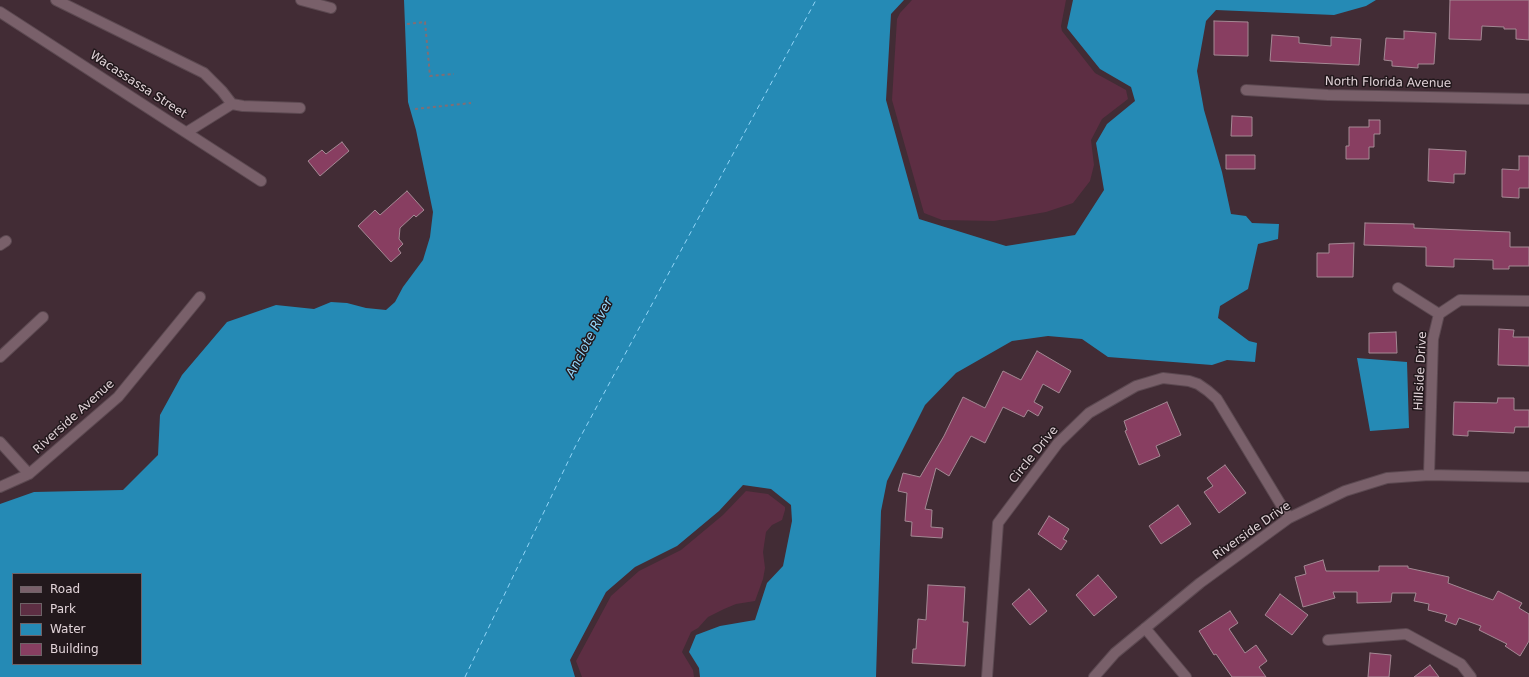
<!DOCTYPE html>
<style>
body{margin:0}
#map{position:relative;width:1529px;height:677px;overflow:hidden;background:#422c35;font-family:"DejaVu Sans",sans-serif}
canvas{display:block}
.legend{position:absolute;left:12px;top:573px;width:130px;height:92px;box-sizing:border-box;background:#22181c;border:1px solid #6e6267;margin:0;padding:5px 7px;list-style:none;font-size:12px;color:#e0d2d7}
.legend li{display:flex;align-items:center;gap:8px;height:20px}
.legend b{width:20px;border:1px solid #6e6267}
</style>
<div id="map">
<canvas width="1529" height="677"></canvas>
<ul class="legend">
<li><b style="height:5px;background:#79606a"></b>Road</li>
<li><b style="height:11px;background:#5d2e43"></b>Park</li>
<li><b style="height:11px;background:#258ab5"></b>Water</li>
<li><b style="height:11px;background:#883e61"></b>Building</li>
</ul>
</div>
<script>
const context = document.querySelector('canvas').getContext('2d');
context.lineJoin = 'round';
function paint(path, color) { context.fillStyle = color; context.fill(path, 'evenodd'); }
const toPath = rows => new Path2D(rows.map(r => 'M' + r).join(''));
function strokePath(path, color, width, dash) { context.strokeStyle = color; context.lineWidth = width; context.lineCap = dash ? 'butt' : 'round'; context.setLineDash(dash || []); context.stroke(path); }
function label(font, color, halo, rows, align = 'center') {
  context.font = font + ' "DejaVu Sans",sans-serif'; context.lineWidth = 3; context.setLineDash([]); context.textBaseline = 'middle'; context.strokeStyle = halo; context.fillStyle = color; for (const [text, x, y, turn = 0] of rows) {
    context.save(); context.translate(x, y); context.rotate((+turn || 0) * Math.PI / 180); context.textAlign = isNaN(turn) ? turn : align; if (halo) context.strokeText(text, 0, 0); context.fillText(text, 0, 0); context.restore();
  }
}
const green = toPath([
 [912,0,1066,0,1061,26,1062,31,1095,73,1126,90,1128,99,1102,119,1091,140,1094,165,1090,181,1073,203,1046,212,994,221,942,220,924,213,892,100,897,19,900,13],
 [746,491,768,494,785,507,785,510,782,520,772,525,766,532,763,552,765,568,763,579,755,601,736,604,724,609,708,617,698,628,691,632,682,652,693,670,694,677,582,677,576,661,611,596,639,571,681,550,723,515]
]);
const water = toPath([
 [404,0,904,0,891,14,886,100,919,219,1006,246,1075,235,1104,190,1096,143,1107,124,1135,101,1131,87,1100,69,1067,28,1073,0,1376,0,1366,6,1334,15,1216,10,1206,21,1197,71,1204,110,1222,172,1231,214,1246,216,1252,223,1279,224,1278,239,1258,244,1248,289,1220,306,1218,318,1249,341,1257,343,1255,362,1227,360,1212,365,1108,357,1082,339,1048,336,1012,341,956,373,925,405,887,481,881,511,876,677,700,677,699,668,689,652,696,635,720,626,755,620,767,583,783,566,792,521,791,505,771,489,743,485,719,511,677,546,635,567,606,592,570,660,575,677,0,677,0,504,34,492,123,490,158,455,160,415,182,375,227,322,276,305,314,309,331,302,347,303,366,308,386,310,395,302,403,287,423,260,430,237,433,212,416,130,408,102],
 [13,574,141,574,141,664,13,664],
 [1357,358,1407,362,1409,428,1370,431]
]);
const ferry = toPath([
 [465,677,575,447,816,0]
]);
const building = toPath([
 [1450,0,1529,0,1529,40,1516,39,1516,29,1504,29,1504,27,1482,26,1481,40,1449,39,1450,0],
 [1214,21,1248,22,1248,56,1214,55,1214,21],
 [1404,31,1436,33,1434,64,1418,64,1418,68,1392,66,1392,61,1384,60,1386,38,1404,39,1404,31],
 [1272,35,1299,37,1299,43,1331,46,1331,37,1361,39,1359,65,1270,61,1272,35],
 [1232,116,1252,117,1252,136,1231,136,1232,116],
 [1369,120,1380,120,1380,134,1374,134,1374,147,1369,147,1369,159,1346,159,1346,146,1349,146,1349,127,1369,127,1369,120],
 [342,142,349,151,320,176,308,161,322,150,326,154,342,142],
 [1429,149,1466,151,1465,174,1454,174,1454,183,1428,181,1429,149],
 [1226,155,1255,155,1255,169,1226,169,1226,155],
 [1519,156,1529,156,1529,188,1519,188,1519,198,1502,197,1502,169,1519,170,1519,156],
 [407,191,424,210,416,217,414,215,400,228,399,239,403,244,398,249,401,253,391,262,358,226,375,210,380,215,407,191],
 [1365,223,1414,224,1414,228,1510,232,1510,247,1529,247,1529,266,1509,266,1509,269,1493,269,1493,260,1454,259,1454,267,1426,266,1426,247,1364,245,1365,223],
 [1354,243,1353,277,1317,277,1317,253,1329,253,1329,244,1354,243],
 [1499,329,1514,330,1513,337,1529,337,1529,366,1498,365,1499,329],
 [1396,332,1397,353,1369,353,1369,333,1396,332],
 [1037,351,1071,371,1059,393,1043,384,1034,402,1043,407,1038,416,1028,410,1024,417,1003,407,985,443,971,436,949,476,936,468,925,509,932,510,931,527,943,528,942,538,911,536,912,522,905,521,907,493,898,491,903,473,920,477,944,436,963,397,985,408,1003,371,1021,380,1037,351],
 [1498,398,1514,398,1514,410,1529,410,1529,427,1515,427,1514,433,1468,431,1468,436,1453,435,1454,402,1497,403,1498,398],
 [1167,402,1181,435,1156,446,1160,456,1139,465,1125,431,1127,430,1124,421,1167,402],
 [1225,465,1246,493,1219,513,1204,492,1213,486,1207,478,1225,465],
 [1178,505,1191,524,1161,544,1149,526,1178,505],
 [1049,516,1069,529,1063,539,1067,541,1061,550,1038,534,1049,516],
 [1323,560,1326,571,1379,571,1379,566,1408,566,1408,568,1449,577,1448,583,1493,600,1498,591,1522,603,1519,608,1529,614,1529,641,1520,656,1505,646,1507,644,1479,630,1481,626,1459,618,1456,625,1445,621,1447,615,1428,610,1429,604,1414,601,1416,593,1392,593,1391,602,1357,603,1357,592,1333,592,1335,598,1303,607,1295,577,1306,574,1304,566,1323,560],
 [1098,575,1117,597,1094,616,1076,595,1098,575],
 [928,585,965,587,963,622,968,622,965,666,912,663,913,649,916,649,918,619,926,620,928,585],
 [1029,589,1047,611,1030,625,1012,604,1029,589],
 [1280,594,1308,615,1292,635,1265,615,1280,594],
 [1230,611,1238,623,1229,629,1245,653,1256,645,1267,661,1259,667,1266,677,1232,677,1216,654,1214,655,1199,631,1230,611],
 [1370,653,1391,655,1389,677,1368,677,1370,653],
 [1430,665,1439,677,1414,677,1430,665]
]);
const path = toPath([
 [407,24,425,22,430,76,454,74],
 [415,109,471,103]
]);
const minor = toPath([
 [56,0,204,73,222,91,232,104,243,106,300,108],
 [301,0,331,8],
 [0,12,261,181],
 [1246,90,1328,95,1529,99],
 [187,132,232,104],
 [0,245,6,241],
 [1398,288,1439,314],
 [0,357,43,317],
 [0,442,29,474],
 [1429,475,1433,339,1439,314,1460,300,1529,301],
 [0,487,29,474,118,397,200,297],
 [1145,628,1186,677],
 [1328,640,1406,634,1461,664,1471,677],
 [987,677,998,523,1058,443,1089,413,1136,386,1163,378,1189,381,1198,384,1208,391,1217,399,1289,518],
 [1094,677,1115,653,1200,583,1289,518,1345,491,1387,478,1429,475,1529,477]
]);
const streetNames = [
 ["North Florida Avenue",1388,83,1],
 ["Wacassassa Street",138,85,33],
 ["Hillside Drive",1421,371,-87],
 ["Riverside Avenue",74,417,-42],
 ["Circle Drive",1034,455,-51],
 ["Riverside Drive",1252,531,-35]
];
const waterNames = [
 ["Anclote River",590,338,-63]
];
paint(green, '#5d2e43');
paint(water, '#258ab5');
strokePath(ferry, '#92d5f8', 1, [5, 4]);
paint(building, '#883e61');
strokePath(building, '#a48994', 1);
strokePath(minor, '#5c4951', 12);
strokePath(path, '#806e75', 2, [3, 3]);
strokePath(minor, '#79606a', 10);
label('12px', '#e0d2d7', '#22181c', streetNames);
label('italic 13px', '#92d5f8', '#22181c', waterNames);
</script>
